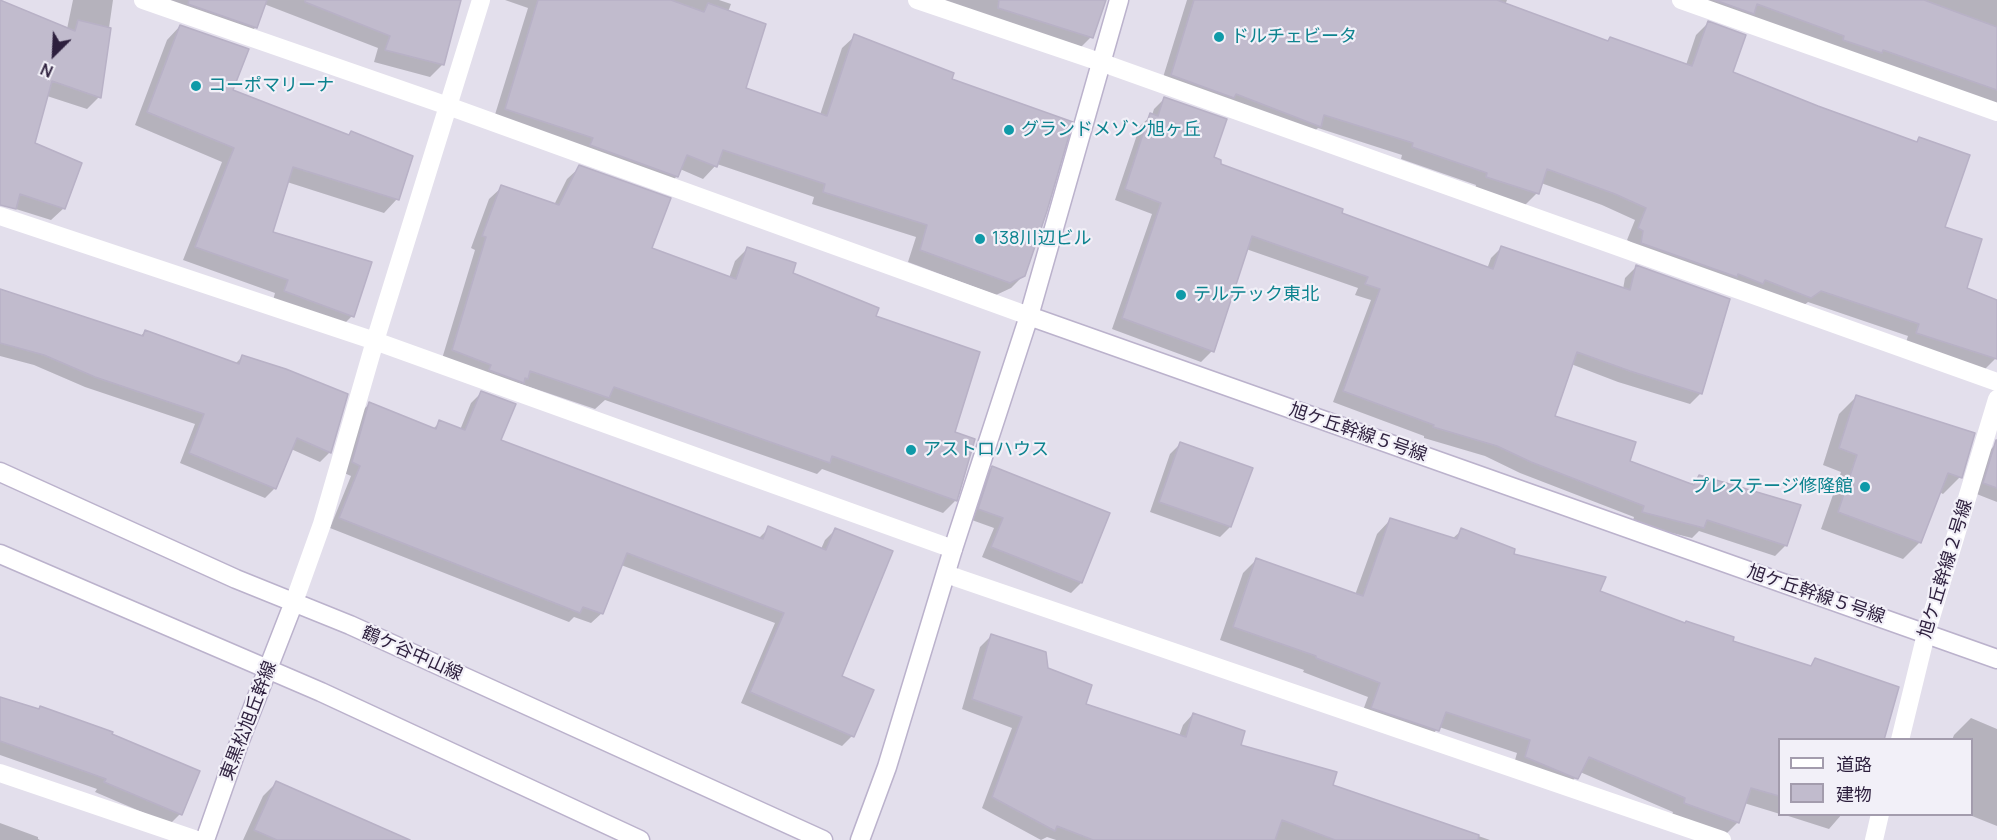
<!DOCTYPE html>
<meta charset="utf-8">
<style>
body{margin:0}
#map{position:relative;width:1997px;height:840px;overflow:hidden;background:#e3dfec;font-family:Manrope,"Noto Sans JP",sans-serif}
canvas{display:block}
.legend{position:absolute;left:1778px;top:738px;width:195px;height:78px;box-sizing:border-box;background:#f2f0f8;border:2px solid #a39cad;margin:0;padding:8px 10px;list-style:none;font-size:18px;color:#2d1f3d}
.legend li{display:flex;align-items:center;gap:12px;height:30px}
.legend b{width:30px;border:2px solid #a39cad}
.north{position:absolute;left:24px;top:24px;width:60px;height:60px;-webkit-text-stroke:4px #f2f0f8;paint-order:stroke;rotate:204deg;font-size:16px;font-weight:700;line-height:24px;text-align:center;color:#2d1f3d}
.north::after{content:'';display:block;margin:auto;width:21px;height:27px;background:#2d1f3d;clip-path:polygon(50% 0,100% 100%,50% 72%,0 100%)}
</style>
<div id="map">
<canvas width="1997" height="840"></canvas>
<ul class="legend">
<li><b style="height:8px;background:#fff"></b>道路</li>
<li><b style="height:16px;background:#c1bbcd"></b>建物</li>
</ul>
<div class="north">N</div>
</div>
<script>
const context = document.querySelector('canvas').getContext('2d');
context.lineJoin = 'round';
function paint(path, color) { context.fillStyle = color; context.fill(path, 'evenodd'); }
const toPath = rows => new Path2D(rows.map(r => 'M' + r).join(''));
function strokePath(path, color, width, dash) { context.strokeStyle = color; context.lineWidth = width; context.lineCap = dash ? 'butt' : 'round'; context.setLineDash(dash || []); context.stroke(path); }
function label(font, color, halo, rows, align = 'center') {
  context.font = font + ' Manrope,"Noto Sans JP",sans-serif'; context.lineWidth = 4.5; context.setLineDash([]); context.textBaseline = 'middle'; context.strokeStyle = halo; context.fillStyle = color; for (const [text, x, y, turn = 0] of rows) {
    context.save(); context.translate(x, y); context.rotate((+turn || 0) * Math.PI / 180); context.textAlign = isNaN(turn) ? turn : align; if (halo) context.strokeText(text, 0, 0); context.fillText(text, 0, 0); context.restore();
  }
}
const shadow = toPath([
 [73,0,113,0,99,97,87,109,47,96,33,144,64,208,51,220,0,204,0,3,67,29],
 [151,0,460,0,442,65,430,77,374,62,378,48,264,4,256,27,243,39],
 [505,0,719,0,731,4,728,12,744,89,820,115,842,48,855,36,950,80,1024,275,1011,288,996,295,908,262,916,237,812,204,814,197,717,164,703,179,680,169,677,176,665,189,493,121,528,8],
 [940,0,1105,0,1091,37,1080,48],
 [1187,0,1507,0,1505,5,1607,42,1610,39,1686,65,1696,35,1708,23,1731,73,1915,143,1919,139,1943,228,1965,289,1997,302,1996,358,1984,370,1905,345,1908,336,1808,302,1798,310,1632,243,1627,240,1635,220,1602,205,1541,183,1537,193,1525,205,1475,189,1476,185,1401,159,1402,155,1318,128,1307,138,1160,87],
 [1704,0,1997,0,1997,108],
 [180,26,231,91,348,136,351,132,397,199,384,213,287,182,271,233,352,316,339,329,272,304,275,293,183,260,222,162,135,125,167,40],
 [1164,99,1219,165,1340,214,1487,269,1491,258,1502,247,1623,289,1625,278,1636,267,1701,393,1690,404,1618,382,1571,364,1553,417,1629,462,1690,485,1699,476,1786,545,1775,556,1699,531,1692,538,1632,523,1634,517,1520,473,1485,456,1424,438,1424,436,1333,402,1371,300,1355,295,1358,288,1246,249,1212,351,1201,362,1112,329,1152,214,1115,200,1140,126,1152,115,1154,109],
 [580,167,650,249,729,278,735,261,747,249,874,317,953,433,973,440,955,501,943,513,822,469,817,474,605,400,595,409,521,384,441,362,475,250,471,248,489,199,502,187,554,205,567,179],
 [0,291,140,337,145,331,235,364,242,357,330,452,320,462,291,449,275,488,265,498,180,463,195,424,85,387,34,365,0,356],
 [481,393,499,441,759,538,769,528,821,549,825,540,835,530,840,677,852,736,842,746,741,703,775,623,621,565,602,613,591,623,574,617,569,622,330,528,351,476,342,472,359,414,369,404,433,429,440,422,460,430,471,403],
 [1856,397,1960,477,1943,494,1939,492,1920,542,1903,559,1821,529,1841,472,1823,465,1839,414],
 [1180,444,1230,527,1220,537,1150,512,1170,454],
 [1996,444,1997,444,1997,502,1974,493,1986,454],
 [992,467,1108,514,1081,583,1071,593,982,557,994,528,969,519,982,477],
 [1390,520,1452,539,1462,530,1512,555,1598,592,1731,642,1780,740,1780,814,1744,803,1738,822,1724,836,1671,817,1673,812,1580,772,1563,792,1512,771,1517,753,1439,727,1424,744,1359,721,1368,697,1303,672,1304,670,1220,640,1243,573,1257,559,1355,595,1377,534],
 [991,636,1046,669,1084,705,1179,736,1183,725,1193,714,1239,746,1331,785,1490,840,1056,840,1047,837,1041,840,982,808,1012,728,962,709,980,647],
 [0,699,37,711,40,708,180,814,170,824,95,792,97,789,0,755],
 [1971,718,1997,729,1997,826,1967,814,1972,814,1972,740,1952,740,1954,735],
 [276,783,392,840,243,840,263,796],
 [1782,814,1842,814,1829,829],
 [0,823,38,837,38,839,40,840,0,840]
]);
const building = toPath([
 [0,0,75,31,78,20,111,28,101,98,52,81,35,143,82,163,65,209,20,194,16,209,0,205,0,0],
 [189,0,267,0,257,28,188,4,189,0],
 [305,0,461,0,444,65,385,50,390,36,305,2,305,0],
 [538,0,671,0,704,12,708,3,766,24,746,88,827,116,854,34,954,73,952,79,1073,122,1047,211,1025,276,1010,283,920,250,927,225,823,192,825,184,723,150,717,167,687,155,678,177,590,145,593,138,505,109,538,0],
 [999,0,1106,0,1093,38,998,8,999,0],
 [1194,0,1497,0,1608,41,1610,37,1692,66,1708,21,1746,35,1733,72,1818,106,1917,142,1919,137,1970,155,1945,227,1982,239,1967,288,1997,300,1997,359,1916,333,1919,324,1821,291,1811,298,1765,280,1763,284,1738,274,1737,277,1641,243,1643,231,1638,228,1646,208,1615,194,1547,169,1539,194,1486,177,1487,173,1412,147,1413,143,1324,115,1321,127,1236,94,1234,98,1171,75,1194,0],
 [1715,0,1924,0,1997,27,1997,90,1883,50,1882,53,1843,40,1844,36,1757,4,1754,14,1715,0],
 [180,25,249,49,233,90,349,135,351,131,413,156,399,200,293,167,273,232,372,262,354,317,284,291,288,280,195,247,234,148,147,112,180,25],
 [1164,97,1227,119,1214,157,1221,160,1221,164,1343,209,1342,213,1493,269,1501,246,1630,290,1636,265,1730,299,1702,394,1630,371,1577,352,1555,416,1636,442,1630,461,1694,485,1699,475,1801,505,1787,546,1707,520,1704,528,1642,512,1644,506,1531,462,1497,446,1433,427,1434,425,1343,391,1380,289,1365,284,1368,277,1252,236,1214,352,1122,318,1161,203,1125,189,1150,113,1158,116,1164,97],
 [579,165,671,198,652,248,736,279,747,247,796,263,793,273,879,308,876,316,980,352,955,432,975,439,957,501,832,456,830,463,614,387,609,398,530,371,528,379,525,378,524,383,489,370,491,365,452,350,486,237,482,236,501,185,559,205,579,165],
 [0,289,143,336,145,330,239,364,242,355,286,369,348,394,331,453,297,438,276,489,189,453,204,414,95,377,44,355,0,343,0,289],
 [481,391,516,404,501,440,763,539,768,526,826,550,835,528,893,551,842,676,874,690,854,737,750,692,784,613,627,553,603,614,583,607,580,613,339,518,360,466,352,462,369,402,436,429,439,420,465,430,481,391],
 [1856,395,1975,433,1962,478,1948,473,1921,543,1838,512,1857,455,1839,448,1856,395],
 [1996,440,1997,440,1997,488,1983,483,1996,440],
 [1180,442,1253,468,1231,527,1159,502,1180,442],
 [992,466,1110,513,1082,583,991,547,1003,518,978,509,992,466],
 [1390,518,1457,539,1461,528,1515,549,1514,554,1606,577,1600,591,1685,623,1686,621,1734,637,1733,641,1811,666,1815,658,1899,687,1884,740,1779,740,1779,796,1751,788,1739,823,1684,803,1685,798,1589,757,1578,779,1575,778,1525,757,1530,740,1446,712,1439,731,1371,708,1380,683,1316,658,1316,656,1233,627,1256,558,1363,596,1390,518],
 [991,634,1046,652,1048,668,1092,685,1086,704,1186,737,1193,713,1245,731,1241,745,1337,772,1333,785,1479,835,1478,840,1335,840,1282,820,1275,840,1093,840,1057,826,1055,831,992,797,1022,717,972,699,991,634],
 [0,697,39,709,40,706,113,732,112,734,200,771,182,815,104,782,106,779,0,741,0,697],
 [276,781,410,840,277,840,254,830,276,781]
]);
const street = toPath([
 [143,0,448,106,1029,316],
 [917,0,1100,62,1997,382],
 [1681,0,1997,112],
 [0,216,375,341,953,549],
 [946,574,1722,840],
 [294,602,322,524,375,341,481,0],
 [1900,740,1926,634,1997,399],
 [0,773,197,840],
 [1874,840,1880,814]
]);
const secondary = toPath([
 [1029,316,1997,659],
 [0,472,236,579,350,625,823,840],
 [0,554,321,692,640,840],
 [205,840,239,743,294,602],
 [860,840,887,767,953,549,1029,316,1119,0]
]);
const markers = [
 [1219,37,6,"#0f9aa8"],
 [196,86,6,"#0f9aa8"],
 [1009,130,6,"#0f9aa8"],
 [980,239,6,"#0f9aa8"],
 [1181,295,6,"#0f9aa8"],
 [911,450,6,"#0f9aa8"],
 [1865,487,6,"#0f9aa8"]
];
const cultureNames = [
 ["ドルチェビータ",1231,37],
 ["コーポマリーナ",208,86],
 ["グランドメゾン旭ヶ丘",1021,130],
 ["138川辺ビル",992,239],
 ["テルテック東北",1193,295],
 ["アストロハウス",923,450],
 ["プレステージ修隆館",1853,487,"right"]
];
const streetNames = [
 ["旭ケ丘幹線５号線",1358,433,19],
 ["旭ケ丘幹線２号線",1946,569,-73],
 ["旭ケ丘幹線５号線",1816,595,19],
 ["鶴ケ谷中山線",412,654,24],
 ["東黒松旭丘幹線",249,721,-69]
];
paint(shadow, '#0003');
paint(building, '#c1bbcd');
strokePath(building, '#b8b1c6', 1.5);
strokePath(secondary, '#bbb2cc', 21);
strokePath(street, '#fff', 18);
strokePath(secondary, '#fff', 18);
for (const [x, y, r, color] of markers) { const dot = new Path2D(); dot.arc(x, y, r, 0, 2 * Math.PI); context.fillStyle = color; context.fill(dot); strokePath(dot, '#f2f0f8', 2); }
label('18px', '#0d838f', '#f2f0f8', cultureNames, 'left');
label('18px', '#2d1f3d', '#f2f0f8', streetNames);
</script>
